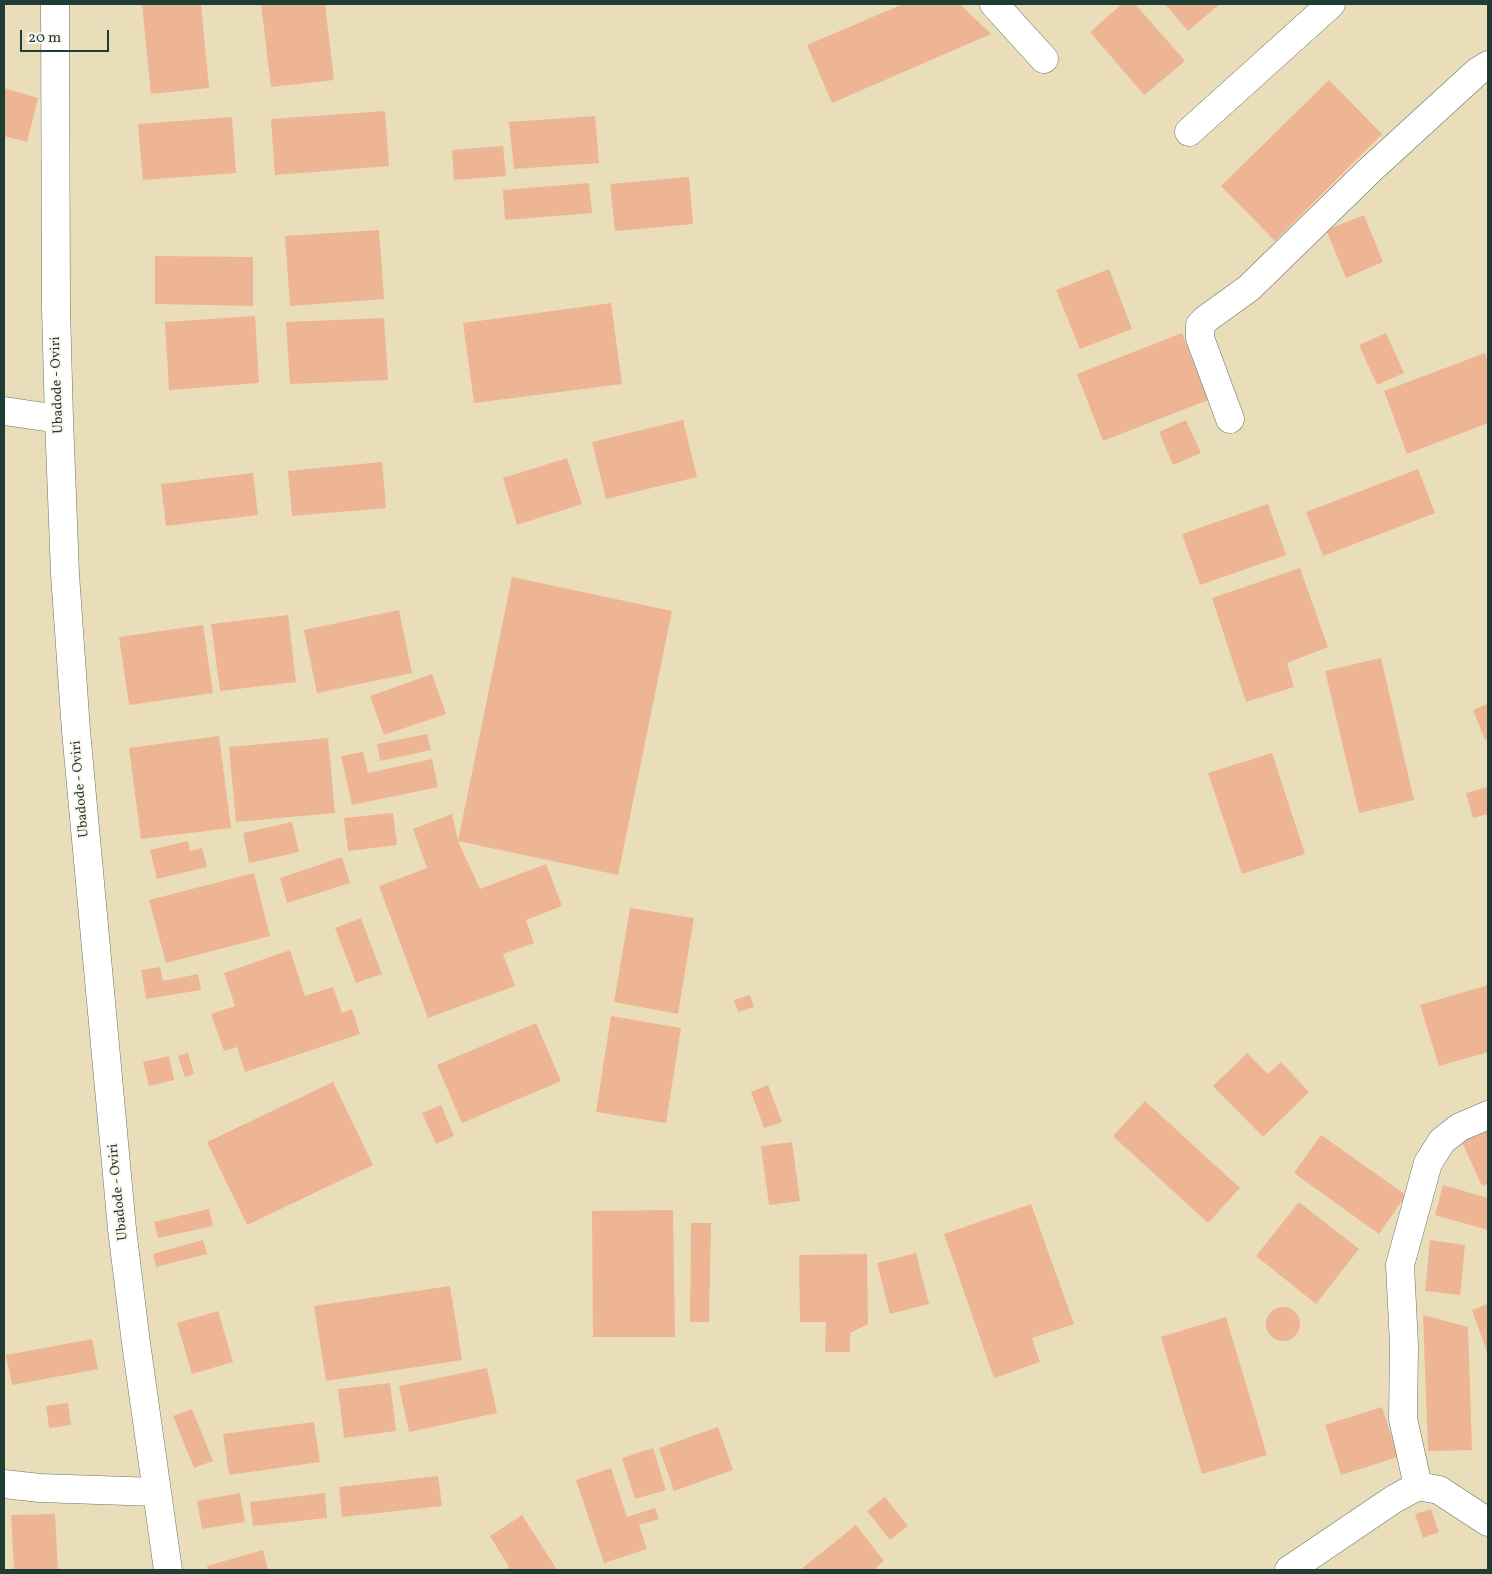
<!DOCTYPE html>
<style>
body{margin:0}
#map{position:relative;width:1492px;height:1574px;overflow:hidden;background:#eadeba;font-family:Vollkorn,serif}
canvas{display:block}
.frame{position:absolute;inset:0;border:5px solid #1f3d34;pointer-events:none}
.scale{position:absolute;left:20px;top:30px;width:89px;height:22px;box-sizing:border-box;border:2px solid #1f3d34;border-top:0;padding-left:6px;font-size:15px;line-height:18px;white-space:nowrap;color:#1f3d34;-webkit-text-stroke:4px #fbf7ec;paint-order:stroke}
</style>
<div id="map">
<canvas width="1492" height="1574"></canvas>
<div class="frame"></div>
<div class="scale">20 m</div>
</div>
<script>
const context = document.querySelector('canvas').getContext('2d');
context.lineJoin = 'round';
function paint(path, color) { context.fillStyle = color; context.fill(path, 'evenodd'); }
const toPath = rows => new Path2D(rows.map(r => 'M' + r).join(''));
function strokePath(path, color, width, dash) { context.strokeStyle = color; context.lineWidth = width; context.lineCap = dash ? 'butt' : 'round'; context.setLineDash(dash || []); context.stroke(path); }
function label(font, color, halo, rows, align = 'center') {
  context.font = font + ' Vollkorn,serif'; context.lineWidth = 4; context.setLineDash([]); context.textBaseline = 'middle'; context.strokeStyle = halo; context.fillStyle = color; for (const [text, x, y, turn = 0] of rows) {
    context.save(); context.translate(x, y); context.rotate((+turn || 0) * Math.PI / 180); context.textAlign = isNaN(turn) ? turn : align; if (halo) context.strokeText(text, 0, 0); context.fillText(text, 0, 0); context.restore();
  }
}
const building = toPath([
 [142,4,201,4,209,88,151,94],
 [261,4,325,4,334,80,271,87],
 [903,4,960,4,991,34,832,103,807,45],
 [1122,4,1135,4,1185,61,1144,95,1090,32],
 [1165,4,1220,4,1188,31],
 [1329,80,1382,134,1275,241,1221,186],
 [4,88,38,98,27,142,4,136],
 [385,111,389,166,275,175,271,119],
 [595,116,599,163,514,169,509,122],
 [232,117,236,173,143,180,138,124],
 [503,146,506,176,454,180,452,150],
 [689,177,693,224,615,231,610,184],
 [589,183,592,213,505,220,503,190],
 [1364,215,1383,262,1346,278,1326,230],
 [379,230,384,299,290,306,285,236],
 [155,256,253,257,253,306,155,304],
 [1109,269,1132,329,1080,349,1056,290],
 [611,303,622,384,474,403,463,323],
 [255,316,259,383,169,390,165,322],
 [384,318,388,380,290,384,286,322],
 [1182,333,1208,400,1103,441,1077,374],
 [1386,333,1404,373,1377,385,1359,345],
 [1485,353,1488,362,1488,423,1407,454,1384,391],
 [683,420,697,477,606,499,592,442],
 [1186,420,1201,453,1173,465,1159,432],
 [567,458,582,504,517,525,503,478],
 [382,462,386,508,292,516,288,471],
 [1418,469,1435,513,1323,556,1306,512],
 [253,473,258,515,166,526,161,484],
 [1268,504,1286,555,1200,585,1182,534],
 [1300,568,1328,647,1287,663,1294,687,1246,702,1212,598],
 [512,577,672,611,618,875,458,841,480,889,546,864,562,906,526,920,534,943,503,954,515,986,428,1018,379,886,427,868,413,829,452,814,458,841],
 [399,610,412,673,317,693,304,630],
 [288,615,296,682,220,691,211,624],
 [203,625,213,693,129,705,119,637],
 [1381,658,1414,800,1359,813,1325,671],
 [432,674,446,714,384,735,370,696],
 [1488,704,1488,739,1485,740,1473,710],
 [427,734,431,750,380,761,377,744],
 [219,736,231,828,141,839,129,748],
 [328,738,335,813,236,822,229,747],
 [363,752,368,773,432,759,438,787,352,805,341,756],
 [1272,753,1305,854,1242,874,1208,773],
 [1488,787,1488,814,1473,818,1466,793],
 [393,813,397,845,348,851,344,818],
 [292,822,299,852,249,863,243,833],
 [188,841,190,851,202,848,207,867,157,879,150,850],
 [342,857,350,883,287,903,280,878],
 [254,873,270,936,166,963,149,900],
 [630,908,694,918,678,1014,614,1002],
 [361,918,382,974,356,983,335,928],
 [290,950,305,996,333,987,342,1013,352,1009,360,1034,245,1072,237,1047,224,1051,211,1014,235,1006,224,973],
 [160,967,163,981,198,974,201,990,146,999,141,970],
 [1488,985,1488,1052,1439,1066,1420,1005],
 [750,995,754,1007,738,1012,734,1000],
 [611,1016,681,1028,666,1123,596,1112],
 [536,1023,561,1081,462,1123,437,1065],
 [188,1053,194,1074,185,1077,178,1056],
 [1247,1053,1268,1074,1281,1062,1309,1092,1263,1137,1213,1086],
 [169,1056,174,1080,149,1086,143,1062],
 [333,1082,373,1165,247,1225,207,1142],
 [768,1085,782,1122,764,1128,751,1092],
 [1145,1101,1240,1188,1208,1223,1113,1136],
 [441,1105,454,1136,436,1144,422,1113],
 [1488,1125,1488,1184,1482,1186,1460,1138],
 [1321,1135,1406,1195,1379,1234,1294,1173],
 [792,1142,800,1201,769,1205,761,1146],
 [1443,1185,1488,1198,1488,1230,1435,1215],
 [1299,1202,1359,1249,1316,1304,1256,1256],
 [1031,1204,1074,1324,1032,1338,1040,1362,994,1378,944,1234],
 [209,1209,213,1226,158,1238,154,1222],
 [673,1210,675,1337,593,1337,592,1211],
 [691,1223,711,1223,709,1322,690,1322],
 [203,1240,207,1254,156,1267,153,1254],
 [1430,1240,1465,1245,1460,1295,1425,1291],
 [916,1253,929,1304,890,1314,877,1263],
 [867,1254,868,1324,850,1333,850,1352,825,1352,826,1322,800,1322,799,1255],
 [450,1286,462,1360,326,1381,314,1306],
 [1488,1304,1488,1355,1472,1310],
 '1266 1324a17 17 0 1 1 34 0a17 17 0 1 1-34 0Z',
 [218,1311,233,1362,192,1374,177,1323],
 [1423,1315,1468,1327,1472,1450,1428,1451],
 [1226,1317,1267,1455,1202,1474,1161,1337],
 [92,1339,98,1369,12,1385,6,1355],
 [487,1368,497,1413,409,1432,399,1386],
 [390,1383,396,1431,344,1438,338,1389],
 [68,1403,71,1425,49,1428,46,1406],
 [1382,1407,1398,1457,1341,1475,1325,1425],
 [192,1409,213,1461,194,1468,173,1416],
 [314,1422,320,1462,229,1475,223,1434],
 [718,1427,733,1470,674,1491,659,1448],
 [653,1448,666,1490,635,1499,622,1458],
 [611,1468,627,1517,655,1508,659,1519,639,1525,647,1549,604,1563,576,1480],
 [438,1476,442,1506,342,1517,339,1487],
 [240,1493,245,1522,202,1529,197,1501],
 [325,1493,327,1518,253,1526,250,1502],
 [885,1497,908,1526,890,1540,867,1511],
 [1431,1509,1439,1532,1423,1538,1415,1514],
 [55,1514,58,1570,14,1570,11,1515],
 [522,1515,556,1568,552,1570,503,1570,509,1567,490,1536],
 [856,1525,884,1561,873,1570,800,1570],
 [263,1550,268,1570,208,1570,207,1566]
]);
const minor = toPath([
 [55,4,56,309,59,419,65,574,76,731,122,1229,136,1343,168,1570],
 [994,4,1044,59],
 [1189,132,1331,4],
 [4,411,59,419],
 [1230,419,1200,338,1200,325,1206,319,1249,288,1371,169,1477,72,1488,65],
 [4,1484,40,1488,156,1492],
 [1418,1486,1403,1419,1404,1345,1400,1265,1428,1163,1442,1141,1460,1127,1488,1115],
 [1289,1570,1394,1499,1418,1486,1439,1490,1488,1522]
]);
const streetNames = [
 ["Ubadode - Oviri",58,385,-92],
 ["Ubadode - Oviri",81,789,-95],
 ["Ubadode - Oviri",119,1192,-96]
];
paint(building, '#eeb595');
strokePath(minor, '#667563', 29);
strokePath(minor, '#fff', 28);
label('14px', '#1f3d34', '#fbf7ec', streetNames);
</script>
